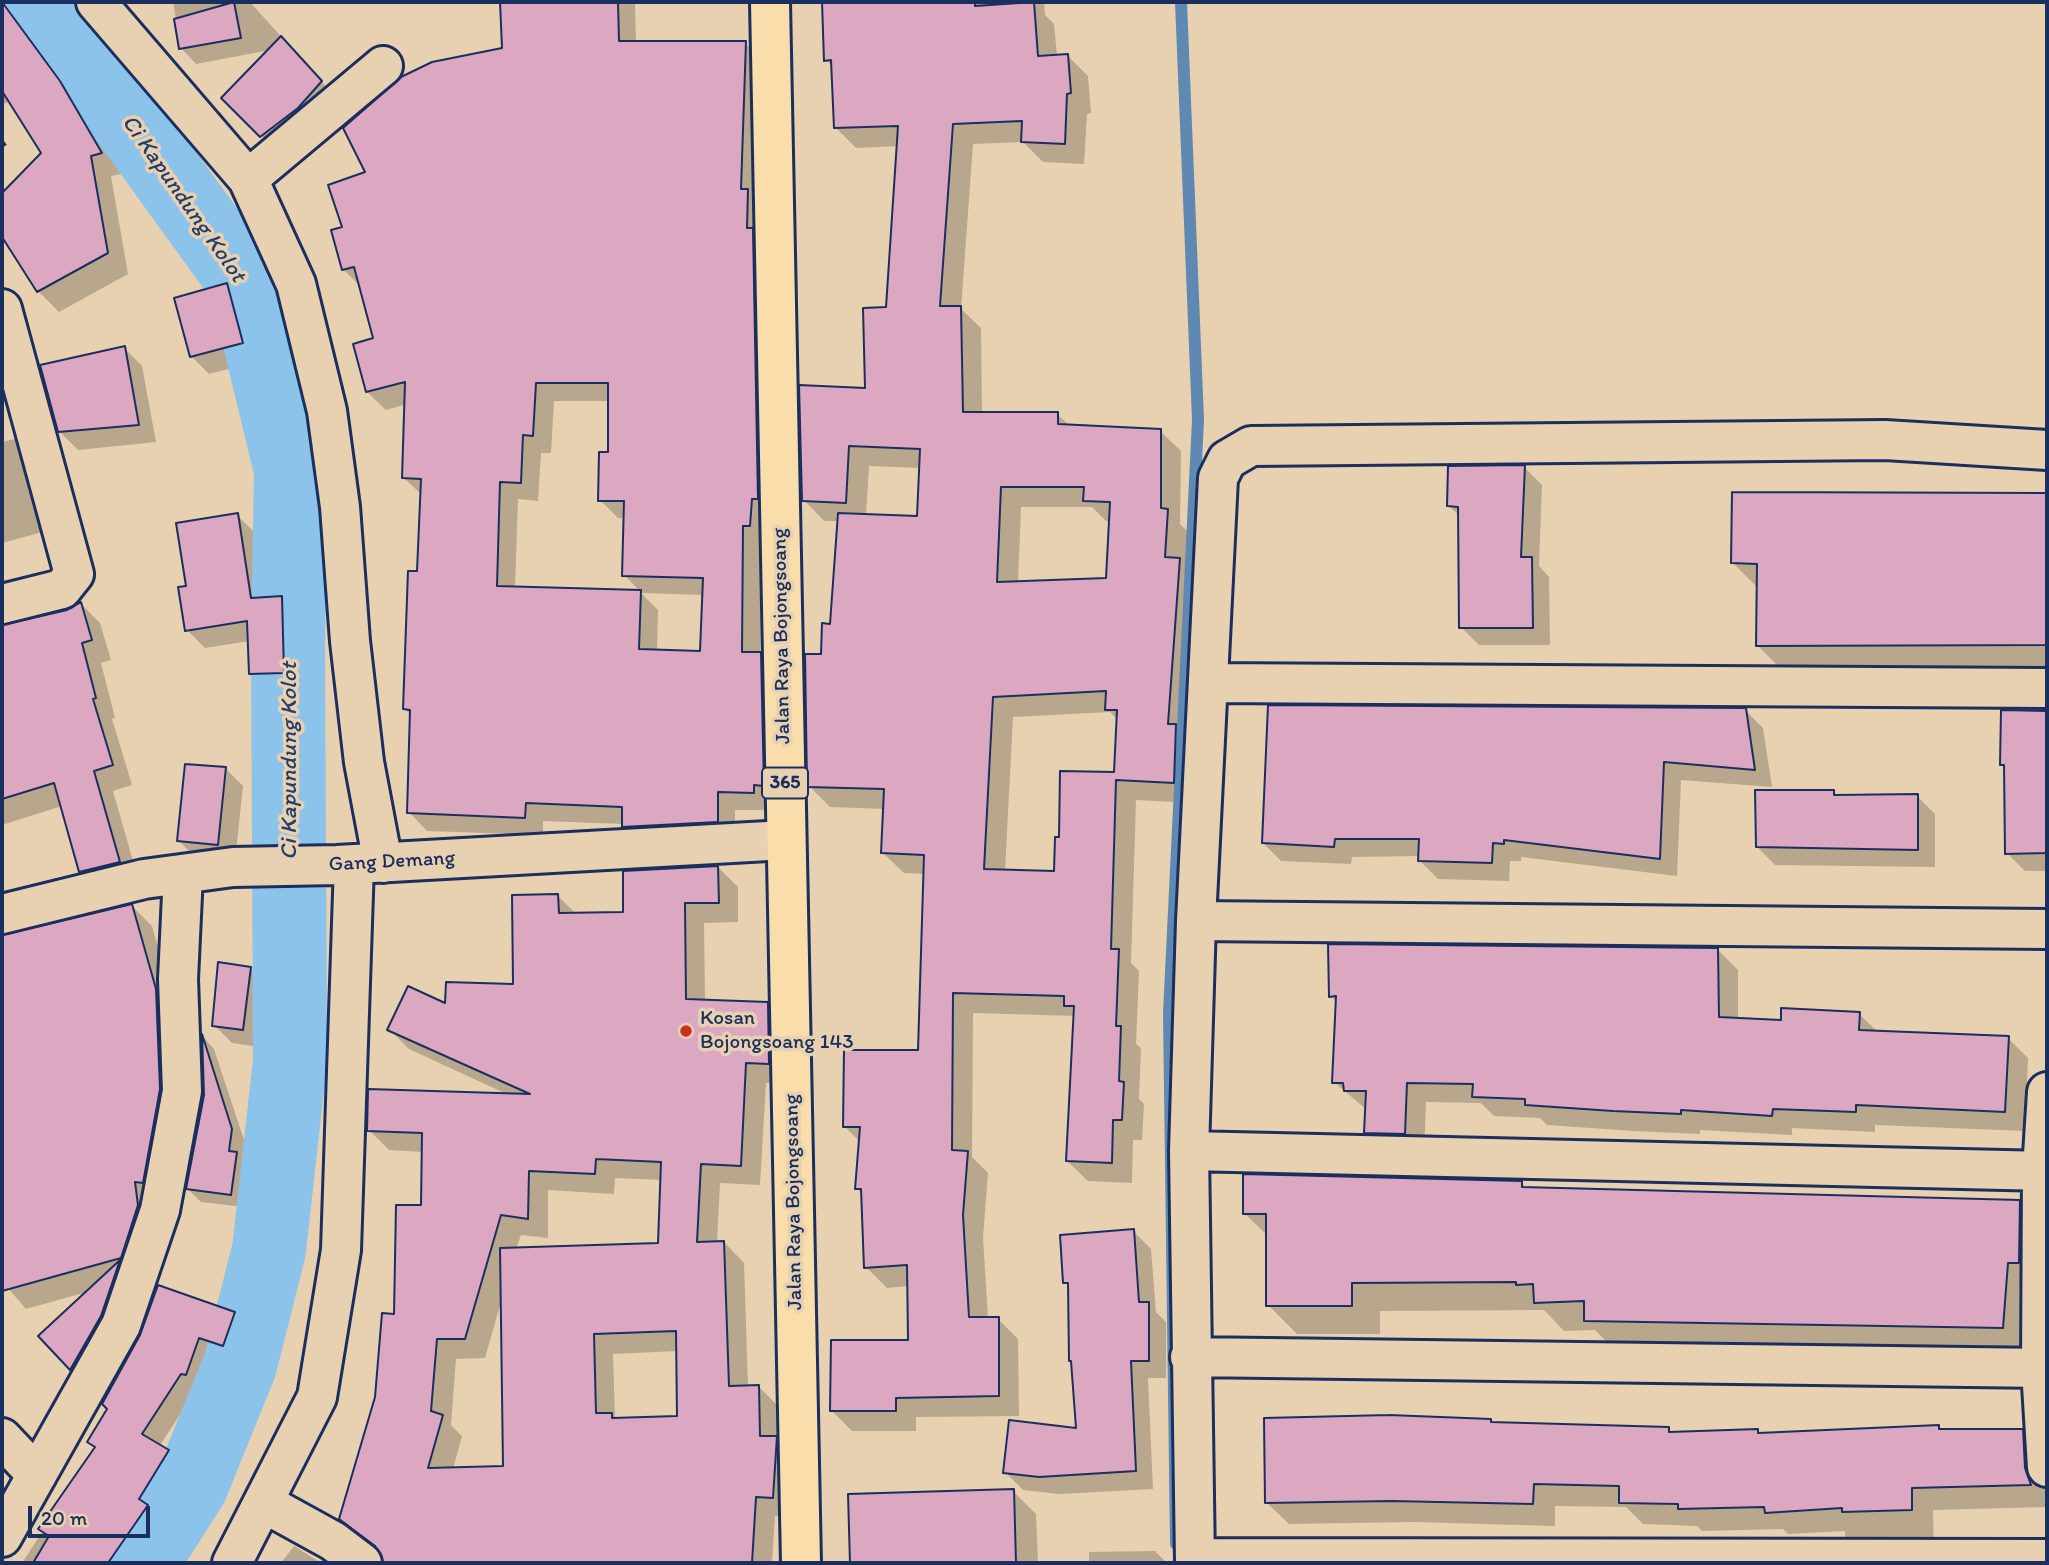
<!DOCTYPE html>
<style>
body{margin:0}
#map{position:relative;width:2049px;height:1565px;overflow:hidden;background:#e7d1b0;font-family:Itim,sans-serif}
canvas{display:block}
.frame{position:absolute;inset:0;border:4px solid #1b2f5e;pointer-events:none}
.scale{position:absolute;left:28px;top:1506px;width:122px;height:32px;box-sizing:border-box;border:4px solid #1b2f5e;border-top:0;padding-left:9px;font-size:21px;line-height:24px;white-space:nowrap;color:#1b2f5e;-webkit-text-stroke:5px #e7d1b0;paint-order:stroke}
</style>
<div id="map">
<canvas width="2049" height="1565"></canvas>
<div class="frame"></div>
<div class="scale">20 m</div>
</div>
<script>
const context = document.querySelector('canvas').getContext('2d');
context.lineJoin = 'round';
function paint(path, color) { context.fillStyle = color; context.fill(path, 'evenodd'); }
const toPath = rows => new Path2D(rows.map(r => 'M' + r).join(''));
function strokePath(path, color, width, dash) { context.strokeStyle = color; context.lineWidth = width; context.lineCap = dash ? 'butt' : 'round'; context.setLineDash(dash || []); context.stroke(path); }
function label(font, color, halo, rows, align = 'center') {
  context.font = font + ' Itim,sans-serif'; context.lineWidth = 7; context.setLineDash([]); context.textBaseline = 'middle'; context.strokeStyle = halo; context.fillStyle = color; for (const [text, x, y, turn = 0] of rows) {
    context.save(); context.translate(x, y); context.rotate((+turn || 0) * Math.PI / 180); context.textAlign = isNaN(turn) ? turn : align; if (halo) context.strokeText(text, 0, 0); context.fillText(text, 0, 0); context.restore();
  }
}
const shadow = toPath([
 [2,2,6,2,81,104,121,174,111,176,128,274,59,312,38,291,2,234,2,196,44,153,10,102,2,104],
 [173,2,250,2,338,100,280,154,223,98,270,50,196,64,181,48],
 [502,2,635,2,636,43,745,43,763,61,768,543,761,543,760,654,779,672,771,810,735,810,735,839,642,845,624,824,543,821,543,835,427,831,409,812,412,716,405,709,419,573,422,495,404,478,407,404,386,410,367,392,376,339,361,287,344,270,333,231,344,228,368,173,504,49],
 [554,401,610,401,609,454,600,500,618,518,626,518,624,575,641,592,515,588,518,499,538,501,541,453,551,453],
 [641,593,704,595,702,653,657,651,658,610],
 [824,2,1044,2,1045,15,1054,24,1057,56,1068,56,1088,76,1091,113,1087,114,1084,164,1043,162,1023,142,973,144,961,309,981,328,982,413,1057,414,1070,426,1160,431,1181,451,1180,524,1187,531,1186,567,1200,580,1193,803,1136,800,1131,963,1139,971,1136,1044,1141,1048,1139,1099,1144,1104,1142,1140,1133,1140,1132,1183,1088,1181,1067,1161,1075,1016,973,1013,972,1157,988,1173,983,1237,988,1319,998,1319,1018,1339,1019,1416,916,1417,916,1431,852,1431,831,1410,910,1342,909,1286,887,1288,866,1267,863,1195,857,1188,860,1142,845,1127,920,1052,925,874,904,873,883,853,885,809,830,807,809,786,822,656,832,625,839,521,824,521,804,500,867,389,888,309,899,146,856,148,835,127,833,67,826,60],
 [869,466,921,468,919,517,866,515],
 [1021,507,1092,507,1106,521,1111,521,1108,580,1018,583],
 [1110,712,1118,720,1115,774,1061,838,1056,872,1005,871,1013,717],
 [226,285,244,303,260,361,209,374,191,356],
 [124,348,142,366,156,442,78,450,60,432],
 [14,439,40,465,57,528,2,543,2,442],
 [1524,467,1542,485,1539,566,1549,577,1550,645,1479,645,1461,627,1460,516,1449,506],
 [1734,494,2047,494,2047,679,1792,680,1758,646,1758,588,1733,563],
 [237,515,255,533,266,599,281,598,299,616,301,690,269,691,251,673,250,641,205,648,187,630,188,587],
 [81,604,100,623,111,660,101,663,115,718,112,719,132,785,113,791,139,882,101,891,81,872,62,806,2,825,2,629,68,612],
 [1745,710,1763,728,1772,787,1681,780,1677,876,1521,857,1521,861,1510,861,1509,881,1438,879,1420,861,1420,856,1352,857,1351,864,1281,861,1263,843],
 [2003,712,2047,713,2047,871,2025,871,2007,853,2006,768,2002,764],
 [225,768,243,786,235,862,197,859,179,841],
 [1833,791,1839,797,1917,796,1935,814,1935,867,1775,865,1757,847],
 [718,867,738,887,738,922,704,923,705,1002,767,1004,787,1024,788,1083,766,1083,760,1185,720,1183,717,1243,724,1242,744,1263,748,1387,759,1387,779,1407,779,1441,796,1458,792,1517,775,1516,772,1563,385,1563,384,1556,341,1519,377,1397,423,1207,423,1152,389,1150,369,1130,511,1096,409,1049,389,1029,447,1006,515,986,558,896,577,915,625,914],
 [615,1178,662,1180,660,1245,516,1249,521,1235,548,1238,548,1190,614,1194],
 [501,1302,504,1468,453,1469,462,1436,451,1425,456,1359,485,1358],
 [678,1351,679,1418,615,1418,613,1354],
 [132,906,152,926,176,1010,179,1110,89,1387,40,1336,87,1292,26,1309,2,1281,2,958,66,943],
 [1718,950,1738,970,1738,1019,1782,1022,1859,1014,1878,1032,2008,1038,2028,1058,2025,1131,1875,1125,1875,1132,1792,1128,1792,1135,1700,1130,1700,1134,1634,1131,1547,1125,1540,1118,1494,1116,1481,1103,1426,1102,1424,1154,1386,1153,1366,1132,1367,1110,1334,1082,1337,1003,1331,996],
 [250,968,268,986,260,1047,232,1043,214,1025],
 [204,1038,214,1049,245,1143,242,1160,249,1167,244,1207,201,1202,188,1189,205,1095],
 [1521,1182,1527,1189,2012,1202,2041,1230,2031,1356,1614,1349,1595,1330,1564,1331,1544,1310,1380,1311,1380,1334,1297,1334,1268,1305,1268,1236,1244,1213],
 [1133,1231,1151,1249,1156,1312,1166,1322,1166,1378,1148,1378,1153,1489,1059,1494,1023,1490,1005,1472,1077,1430,1073,1364,1070,1361,1070,1287,1065,1282],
 [234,1313,250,1329,239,1361,215,1353,202,1390,197,1388,159,1447,183,1467,155,1515,162,1522,138,1558,131,1554,126,1563,22,1563,96,1449,89,1442,109,1409,104,1403],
 [1490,1421,1493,1424,1668,1429,1673,1434,1757,1431,1761,1435,1938,1427,1942,1431,2022,1431,2044,1453,2047,1507,1933,1510,1934,1558,1867,1558,1845,1536,1845,1531,1788,1534,1783,1529,1702,1531,1697,1526,1643,1524,1626,1507,1555,1506,1555,1526,1414,1522,1289,1524,1266,1502],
 [1013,1491,1036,1514,1038,1563,852,1563,850,1496],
 [294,1546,321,1563,281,1563],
 [1155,1551,1167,1563,1089,1563,1089,1552]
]);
const stream = toPath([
 [1176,1544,1169,1013,1198,420,1181,2]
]);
const river = toPath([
 [42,2,246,284,291,470,288,640,290,1061,269,1250,240,1365,191,1486,142,1563]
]);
const building = toPath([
 [2,2,60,81,102,153,91,156,108,253,37,292,2,237,2,193,41,153,2,91,2,2],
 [234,2,241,38,179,49,174,19,234,2],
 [500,2,618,2,619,41,746,41,741,189,748,189,747,228,753,228,758,499,752,499,750,526,743,526,742,652,761,652,764,786,754,785,754,793,718,792,718,822,622,827,622,807,526,803,525,818,407,813,410,710,403,709,408,571,417,571,421,479,402,478,405,382,366,392,353,344,373,338,354,267,342,270,331,230,342,227,328,185,365,172,343,128,401,77,432,62,502,48,500,2],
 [536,383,608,383,608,452,599,452,598,501,624,501,622,576,703,578,700,651,639,649,641,590,497,586,500,482,521,483,523,435,533,436,536,383],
 [822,2,975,2,975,6,1034,2,1038,56,1068,54,1071,93,1067,94,1065,144,1021,142,1022,121,953,124,940,306,961,306,963,412,1058,412,1058,424,1161,429,1161,508,1168,509,1165,557,1180,558,1168,724,1176,724,1174,783,1116,780,1111,949,1119,949,1116,1026,1121,1026,1119,1081,1124,1082,1122,1120,1113,1120,1112,1163,1066,1161,1074,1006,1064,1006,1064,996,953,993,952,1150,968,1151,963,1215,969,1317,999,1317,999,1396,896,1398,896,1411,830,1411,831,1340,908,1340,907,1265,864,1268,861,1189,855,1189,860,1127,843,1127,844,1050,918,1050,924,855,881,853,884,789,807,787,805,654,821,654,822,623,830,624,838,513,917,516,920,449,849,446,846,503,802,501,799,385,865,388,863,308,886,307,898,126,834,128,831,60,824,61,822,2],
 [1001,487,1084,487,1083,501,1110,502,1106,578,997,582,1001,487],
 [1106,691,1105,710,1117,710,1114,772,1060,771,1059,837,1055,837,1054,871,984,869,993,697,1106,691],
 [281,36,322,81,298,108,260,137,221,98,281,36],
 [227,283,243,343,190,357,174,298,227,283],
 [125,346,139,425,58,432,40,365,125,346],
 [1525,465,1521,557,1532,557,1533,628,1459,628,1458,507,1447,506,1448,466,1525,465],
 [1732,492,2047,493,2047,645,1756,646,1757,564,1731,563,1732,492],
 [238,513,251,598,282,596,284,673,249,674,247,621,185,631,178,587,186,586,176,523,238,513],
 [81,602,92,640,82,643,96,698,93,699,113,765,94,771,120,862,79,872,54,783,2,799,2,625,67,610,81,602],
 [1268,705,1746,708,1755,770,1664,762,1660,859,1504,840,1504,844,1493,843,1492,863,1418,861,1419,839,1335,839,1334,847,1262,843,1268,705],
 [2001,710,2047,711,2047,853,2005,854,2004,765,2000,765,2001,710],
 [185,764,226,767,218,845,177,841,185,764],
 [1755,790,1834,790,1834,795,1918,794,1918,850,1756,847,1755,790],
 [718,866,719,903,685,903,686,999,768,1002,769,1064,746,1063,741,1166,701,1164,697,1242,724,1241,729,1386,759,1385,760,1436,777,1436,773,1498,756,1497,752,1563,383,1563,375,1546,339,1519,375,1397,382,1313,394,1314,396,1205,421,1205,422,1133,367,1131,368,1089,530,1094,387,1030,408,986,445,1003,446,982,513,984,512,895,558,894,559,913,623,912,623,871,718,866],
 [596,1159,661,1162,658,1243,500,1248,503,1466,428,1468,443,1415,431,1411,437,1339,465,1339,501,1215,528,1219,529,1171,595,1174,596,1159],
 [676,1331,677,1416,612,1418,612,1413,596,1413,594,1334,676,1331],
 [132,904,156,989,160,1089,143,1183,135,1182,138,1205,121,1258,2,1291,2,935,132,904],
 [1328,944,1718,948,1719,1017,1781,1020,1781,1008,1860,1012,1859,1030,2009,1036,2005,1112,1856,1105,1856,1112,1773,1109,1772,1116,1681,1110,1681,1114,1613,1111,1525,1105,1525,1099,1472,1097,1473,1084,1407,1083,1405,1134,1364,1133,1366,1091,1344,1091,1343,1083,1332,1083,1336,996,1329,997,1328,944],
 [218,962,251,967,243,1030,212,1026,218,962],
 [202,1034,232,1129,229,1151,237,1152,231,1195,186,1189,204,1095,202,1034],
 [1243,1174,1522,1181,1522,1187,2020,1200,2019,1263,2008,1263,2003,1328,1584,1321,1584,1301,1534,1303,1533,1284,1516,1285,1516,1282,1352,1283,1352,1306,1266,1306,1266,1214,1243,1214,1243,1174],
 [1134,1229,1139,1302,1149,1302,1149,1361,1131,1361,1136,1471,1039,1477,1003,1473,1009,1420,1076,1428,1071,1361,1069,1361,1068,1283,1063,1283,1060,1235,1134,1229],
 [120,1260,101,1316,70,1370,38,1336,120,1260],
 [158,1285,235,1312,223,1346,199,1338,186,1375,181,1374,142,1434,169,1450,139,1499,148,1505,108,1563,33,1563,49,1536,38,1529,95,1447,87,1442,107,1409,102,1404,140,1335,158,1285],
 [1389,1415,1491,1419,1491,1422,1669,1427,1669,1432,1758,1429,1758,1433,1939,1425,1939,1429,2023,1429,2025,1468,2031,1485,1912,1488,1912,1510,1842,1512,1842,1508,1765,1513,1764,1507,1678,1509,1678,1504,1619,1503,1619,1486,1534,1484,1533,1504,1391,1501,1265,1503,1264,1418,1389,1415],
 [1014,1489,1016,1563,850,1563,848,1494,1014,1489]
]);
const path = toPath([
 [2,142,7,149]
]);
const minor = toPath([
 [96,2,248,179,296,284,327,411,340,507,350,641,364,762,383,863],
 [248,179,383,66],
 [2,309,74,574,62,589,2,604],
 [1209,683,2047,688],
 [2,914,144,879,233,867,337,865,786,840],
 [1196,921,2047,929],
 [2047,1092,2042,1171,2041,1368,2047,1467],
 [1189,1151,2047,1171],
 [1190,1357,2047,1368],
 [2,1438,37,1475],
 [264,1503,333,1541,362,1563],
 [2,1537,121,1325,160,1210,182,1091,178,979,183,874],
 [1195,1558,2047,1559],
 [232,1563,317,1397,341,1250,354,864],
 [1195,1563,1189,1151,1196,921,1218,478,1227,460,1251,446,1885,440,2047,450]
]);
const major = toPath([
 [770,2,801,1563]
]);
const markers = [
 [686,1031,7,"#c8321e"]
];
const shields = [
 [785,783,46]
];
const shieldNames = [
 ["365",785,783]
];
const streetNames = [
 ["Jalan Raya Bojongsoang",782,636,-91],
 ["Gang Demang",392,862,-3],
 ["Jalan Raya Bojongsoang",794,1202,-91]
];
const poiNames = [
 ["Kosan",700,1019],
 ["Bojongsoang 143",700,1043]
];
const waterNames = [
 ["Ci Kapundung Kolot",183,199,55],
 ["Ci Kapundung Kolot",290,761,-90]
];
paint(shadow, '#0003');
strokePath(stream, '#5f88b2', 12);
strokePath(river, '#8cc3ea', 74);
paint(building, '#dca7c0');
strokePath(building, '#1b2f5e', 2);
strokePath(minor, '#1b2f5e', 44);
strokePath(major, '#1b2f5e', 44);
strokePath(path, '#1b2f5e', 4.5, [5, 5]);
strokePath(minor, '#e7d1b0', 38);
strokePath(major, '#f9deab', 38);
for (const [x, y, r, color] of markers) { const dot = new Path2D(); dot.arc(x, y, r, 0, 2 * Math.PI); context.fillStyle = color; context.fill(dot); strokePath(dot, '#e7d1b0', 2.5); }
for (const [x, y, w] of shields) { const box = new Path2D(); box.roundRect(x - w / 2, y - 15.5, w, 31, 5); context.fillStyle = '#e7d1b0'; context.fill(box); strokePath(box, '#1b2f5e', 2); }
label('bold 19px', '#1b2f5e', null, shieldNames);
label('21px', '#1b2f5e', '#e7d1b0', streetNames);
label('21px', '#1b2f5e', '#e7d1b0', poiNames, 'left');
label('italic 23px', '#263e6c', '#e7d1b0', waterNames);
</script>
